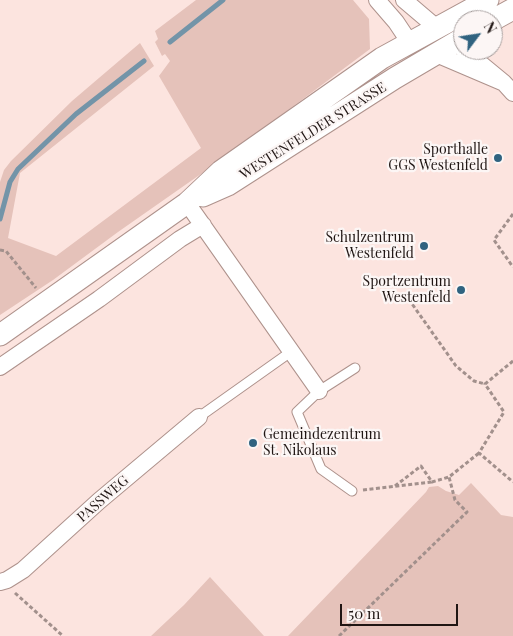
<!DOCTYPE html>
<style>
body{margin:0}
#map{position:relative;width:513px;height:636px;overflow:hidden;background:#fce4df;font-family:"Playfair Display",serif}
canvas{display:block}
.north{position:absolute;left:453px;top:10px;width:50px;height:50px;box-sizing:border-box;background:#fcf6f5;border:1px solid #a49c9b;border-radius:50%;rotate:59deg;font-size:14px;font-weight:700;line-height:20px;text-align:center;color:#201614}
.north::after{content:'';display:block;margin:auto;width:18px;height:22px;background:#306380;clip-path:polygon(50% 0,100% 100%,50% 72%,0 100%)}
.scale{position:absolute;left:340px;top:604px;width:118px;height:22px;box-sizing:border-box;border:2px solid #201614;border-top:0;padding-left:6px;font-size:15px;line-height:18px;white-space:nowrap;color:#201614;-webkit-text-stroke:4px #fcf6f5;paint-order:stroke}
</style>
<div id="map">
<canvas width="513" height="636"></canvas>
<div class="north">N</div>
<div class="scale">50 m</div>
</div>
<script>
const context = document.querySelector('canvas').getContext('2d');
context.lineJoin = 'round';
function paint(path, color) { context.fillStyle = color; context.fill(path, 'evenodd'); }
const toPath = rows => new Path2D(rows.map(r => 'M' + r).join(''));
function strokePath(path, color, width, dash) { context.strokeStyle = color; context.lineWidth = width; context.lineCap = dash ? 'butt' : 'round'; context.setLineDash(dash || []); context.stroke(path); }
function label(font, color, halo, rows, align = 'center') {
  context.font = font + ' "Playfair Display",serif'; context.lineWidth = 4.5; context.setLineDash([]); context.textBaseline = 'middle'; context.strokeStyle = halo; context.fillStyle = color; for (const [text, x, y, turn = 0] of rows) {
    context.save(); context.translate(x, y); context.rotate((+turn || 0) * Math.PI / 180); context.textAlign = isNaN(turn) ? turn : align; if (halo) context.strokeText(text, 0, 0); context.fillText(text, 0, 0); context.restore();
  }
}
const green = toPath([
 [196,0,353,0,369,19,370,49,228,155,118,232,53,280,0,315,0,182,4,170,11,161,72,101,140,43,154,66,20,173,8,238,56,256,201,148,159,76,170,61,165,54,162,56,155,42,158,39,155,31],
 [471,483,501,515,513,517,513,636,288,636,426,492,429,487,438,486,446,491,459,495],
 [210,577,264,636,151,636,184,605]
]);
const stream = toPath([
 [170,42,223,0],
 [0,219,10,182,18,169,76,114,144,61]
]);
const path = toPath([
 [513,214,494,240,513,267],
 [0,250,6,251,36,288],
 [412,300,410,301,456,366,474,381,485,384],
 [513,361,485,384,504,412,479,453,513,482],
 [395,486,421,466,432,482,449,477,479,453],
 [363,490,432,482],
 [15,593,63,636],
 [339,636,467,512,455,500,449,477]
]);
const service = toPath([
 [199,417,292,351],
 [352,491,321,469,297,412,319,391,355,368]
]);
const minor = toPath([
 [377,0,396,22,410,43],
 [404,0,437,28],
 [464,50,504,83,513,93],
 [436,54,504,83],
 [187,203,319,391],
 [0,367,99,299,180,239,203,225],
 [0,582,7,580,23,570,99,501,199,417]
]);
const tertiary = toPath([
 [493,20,513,9],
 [203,196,228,185,395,78,463,38],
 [0,335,187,203,221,171,382,58,488,0]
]);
const markers = [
 [498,158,5,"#306380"],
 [424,246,5,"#306380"],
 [461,290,5,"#306380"],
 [253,443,5,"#306380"]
];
const streetNames = [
 ["WESTENFELDER STRASSE",313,131,-32],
 ["PASSWEG",103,499,-41]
];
const poiNames = [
 ["Sporthalle",488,150],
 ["GGS Westenfeld",488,166],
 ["Schulzentrum",414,238],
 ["Westenfeld",414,254],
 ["Sportzentrum",451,282],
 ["Westenfeld",451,298],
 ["Gemeindezentrum",263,435,"left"],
 ["St. Nikolaus",263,451,"left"]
];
paint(green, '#e5c2ba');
strokePath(stream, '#7394a8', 5);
strokePath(service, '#ae928c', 11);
strokePath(minor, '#ae928c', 18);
strokePath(tertiary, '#ae928c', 23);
strokePath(path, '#a2908c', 3, [4, 2.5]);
strokePath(service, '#fff', 9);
strokePath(minor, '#fff', 16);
strokePath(tertiary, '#fff', 21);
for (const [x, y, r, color] of markers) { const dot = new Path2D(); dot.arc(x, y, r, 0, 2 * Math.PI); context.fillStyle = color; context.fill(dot); strokePath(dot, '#fcf6f5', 2); }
label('14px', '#201614', '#fcf6f5', streetNames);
label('14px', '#201614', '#fcf6f5', poiNames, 'right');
</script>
